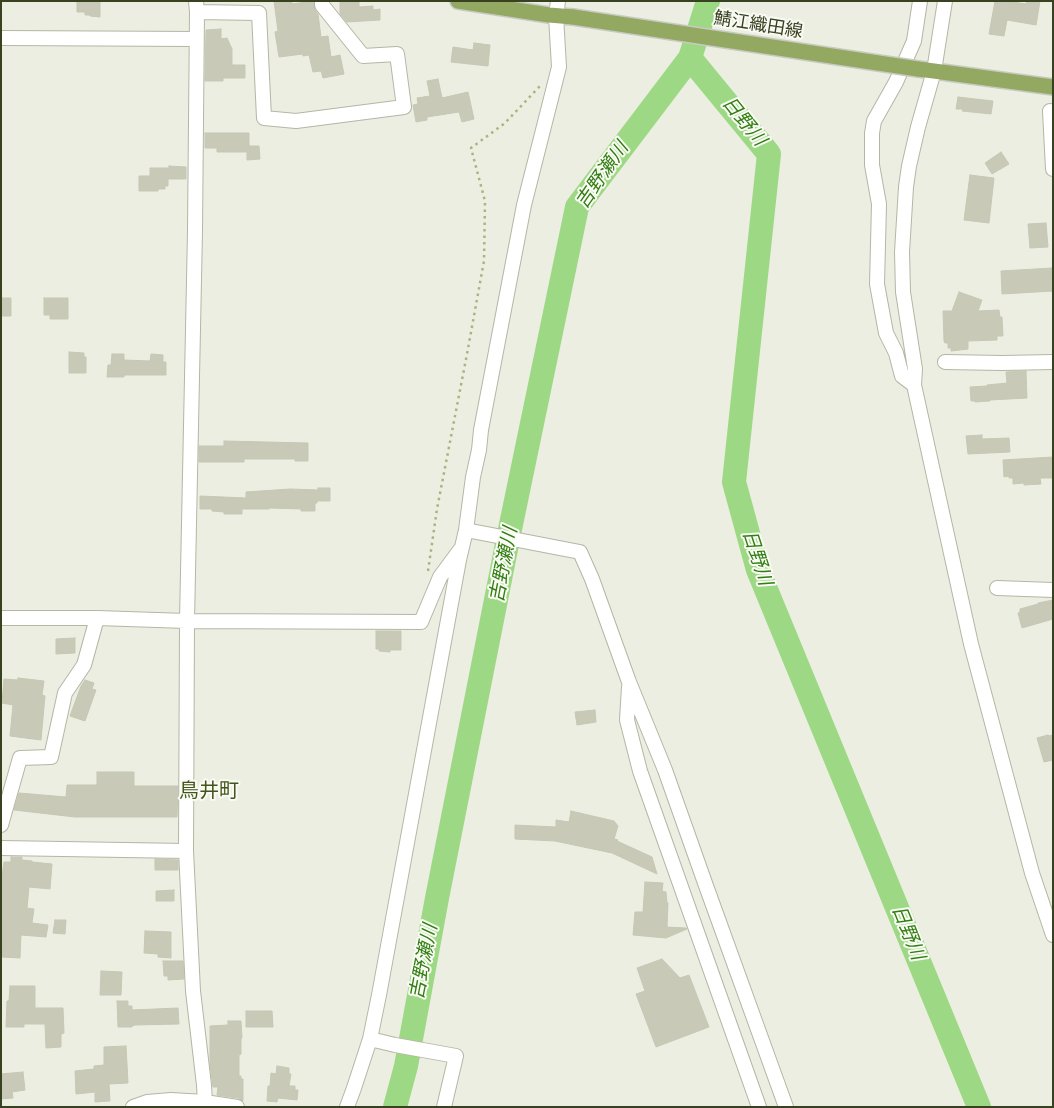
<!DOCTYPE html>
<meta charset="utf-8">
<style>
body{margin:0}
#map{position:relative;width:1054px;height:1108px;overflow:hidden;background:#edeee2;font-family:Jost,sans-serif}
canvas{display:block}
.frame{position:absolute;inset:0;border:2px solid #384120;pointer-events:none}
</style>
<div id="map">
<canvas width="1054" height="1108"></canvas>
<div class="frame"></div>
</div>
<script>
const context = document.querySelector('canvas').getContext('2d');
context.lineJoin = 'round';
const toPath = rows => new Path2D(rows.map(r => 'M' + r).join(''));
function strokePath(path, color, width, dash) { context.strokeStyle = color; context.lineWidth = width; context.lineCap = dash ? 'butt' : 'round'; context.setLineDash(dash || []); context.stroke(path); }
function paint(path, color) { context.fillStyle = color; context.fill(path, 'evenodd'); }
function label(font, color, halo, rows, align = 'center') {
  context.font = font + ' Jost,"Noto Sans JP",sans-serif'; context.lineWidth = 4; context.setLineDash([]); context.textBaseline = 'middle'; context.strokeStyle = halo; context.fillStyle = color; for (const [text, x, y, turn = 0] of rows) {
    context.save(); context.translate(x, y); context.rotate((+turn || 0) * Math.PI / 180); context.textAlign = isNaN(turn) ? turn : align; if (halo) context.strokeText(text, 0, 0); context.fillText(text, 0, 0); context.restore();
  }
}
const river = toPath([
 [690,58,769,154,734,482,758,570,979,1107],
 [395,1107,406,1066,437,898,508,539,577,207,690,58,708,1]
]);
const building = toPath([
 [77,1,100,1,100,17,90,16,90,15,85,15,85,12,77,12,77,1],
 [274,1,292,1,292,4,313,1,315,10,318,14,321,37,328,36,331,57,340,55,344,74,323,78,321,71,313,72,309,55,303,56,303,54,279,57,275,32,278,31,274,1],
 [354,1,359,1,359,7,373,6,373,10,380,9,380,20,347,22,340,14,340,2,354,1],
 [995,1,1007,1,1026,4,1027,1,1040,1,1036,25,1007,20,1004,36,989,34,995,1],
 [221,29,221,39,227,38,232,49,232,65,245,65,245,78,223,78,223,81,205,81,206,30,221,29],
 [474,43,490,45,488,66,451,62,453,47,473,50,474,43],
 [438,79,442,98,468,92,474,119,462,122,459,112,427,117,427,120,416,122,413,105,418,104,417,98,430,96,427,81,438,79],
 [958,97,993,101,991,114,962,111,963,109,956,109,958,97],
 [205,133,249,133,249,146,259,146,260,159,247,160,247,152,217,152,217,148,205,148,205,133],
 [1001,152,1009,164,992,174,985,163,1001,152],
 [169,166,186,167,186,179,168,179,168,186,165,186,165,189,158,189,158,191,139,191,139,176,150,176,150,168,169,168,169,166],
 [970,175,994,178,989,223,964,220,970,175],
 [1046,223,1048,247,1030,248,1028,224,1046,223],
 [1052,268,1053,291,1002,294,1001,271,1052,268],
 [959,292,982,300,978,311,999,310,1000,317,1002,317,1003,336,997,336,997,340,968,341,968,349,951,351,951,348,948,348,948,343,945,343,944,341,943,311,952,311,959,292],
 [1,298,11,298,11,316,1,316,1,298],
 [44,298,68,298,68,319,50,319,50,315,44,315,44,298],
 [69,352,84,353,84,357,86,357,86,373,69,373,69,352],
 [112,354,124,354,124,360,150,361,151,354,163,355,163,362,166,362,166,375,124,375,124,377,107,377,108,365,111,365,112,354],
 [1026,371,1027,398,990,400,990,401,975,402,975,401,971,401,970,387,987,386,987,385,1007,383,1006,372,1026,371],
 [982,435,982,439,1009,438,1010,452,968,454,966,436,982,435],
 [224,441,308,443,308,461,295,461,295,459,244,459,244,462,199,462,199,446,224,446,224,441],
 [1053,457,1053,478,1040,478,1041,484,1024,485,1024,483,1013,484,1013,478,1009,478,1009,476,1004,477,1003,460,1053,457],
 [318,488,330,488,330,501,317,501,317,503,315,503,315,511,301,511,301,509,269,508,269,509,242,509,242,514,224,514,224,512,212,511,212,509,200,509,200,496,246,498,246,492,290,489,318,490,318,488],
 [1053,600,1053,619,1022,628,1018,613,1020,612,1020,609,1038,604,1038,603,1053,600],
 [376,631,401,631,401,650,390,650,390,652,379,651,379,649,376,649,376,631],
 [75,638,75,653,56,654,56,639,75,638],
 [18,678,44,681,42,695,45,696,41,740,10,736,13,705,2,703,4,679,18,680,18,678],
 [85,680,94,683,92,689,96,690,85,721,70,716,81,686,85,680],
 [595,710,596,722,577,725,575,712,595,710],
 [1048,735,1049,736,1053,735,1053,760,1044,762,1037,738,1048,735],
 [97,772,134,772,134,786,178,786,177,817,75,817,14,810,19,793,66,797,67,785,97,785,97,772],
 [571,811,614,821,618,826,614,839,618,840,617,841,652,857,657,874,612,853,555,841,515,839,515,825,556,827,556,820,569,822,571,811],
 [11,857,22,857,22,860,32,861,32,862,52,864,50,889,29,887,27,908,34,909,32,923,48,925,46,937,21,935,20,958,2,957,1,883,4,862,11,862,11,857],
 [155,859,178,860,178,870,155,870,155,859],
 [645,882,663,883,662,891,666,892,667,903,668,903,667,927,686,928,687,929,666,938,633,935,635,912,643,912,645,882],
 [174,890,174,901,156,901,156,891,174,890],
 [55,920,66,920,65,934,53,933,55,920],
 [145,931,171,932,171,958,158,957,158,954,144,953,145,931],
 [662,959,680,978,689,975,709,1027,656,1047,636,994,645,991,637,968,662,959],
 [163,961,183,961,184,979,168,980,168,976,164,976,163,961],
 [101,971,122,972,121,995,100,995,101,971],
 [10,986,35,986,35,1008,63,1008,64,1033,61,1034,61,1047,46,1048,45,1024,24,1024,24,1027,6,1027,7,1001,9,1001,10,986],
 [117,1001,128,1001,128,1006,132,1006,132,1010,178,1008,179,1024,135,1025,132,1026,132,1027,118,1027,117,1001],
 [246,1011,272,1011,273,1027,246,1027,246,1011],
 [228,1021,241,1021,242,1038,241,1038,241,1054,239,1055,239,1076,241,1076,241,1079,243,1079,243,1101,238,1098,217,1095,218,1087,213,1087,210,1064,210,1026,228,1025,228,1021],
 [126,1046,128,1083,109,1084,110,1101,95,1102,95,1092,76,1094,75,1071,94,1069,94,1066,104,1065,104,1047,126,1046],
 [277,1066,289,1068,289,1074,291,1074,289,1086,295,1086,295,1090,298,1090,297,1100,278,1098,277,1102,267,1101,268,1086,270,1086,271,1073,276,1074,277,1066],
 [23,1072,25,1090,12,1092,13,1098,1,1099,1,1074,23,1072]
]);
const path = toPath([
 [428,571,437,509,467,354,484,261,485,201,471,148,505,123,540,86]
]);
const minor = toPath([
 [196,1,197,12,195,231,187,621,186,851,193,991,204,1085,205,1102],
 [945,1,934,71,918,127,909,166,906,187,902,252,903,292,915,369,914,385,971,644,1032,873,1053,935],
 [197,12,259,13,264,118,296,121,404,107,397,54,363,56,322,5,322,1],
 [1,38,196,39],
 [1053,112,1050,111,1053,169],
 [945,362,1002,363,1053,362],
 [914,385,902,376,896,353,886,333,877,284,879,204,872,165,872,133,874,121,896,82,914,41,920,1],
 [466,530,580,552,592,579,629,682,665,770,705,883,786,1107],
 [997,588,1053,590],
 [1,618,97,618,187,621,421,622,440,577,460,550],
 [629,687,627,720,640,771,759,1107],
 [1,825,20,758,51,757,65,693,84,665,97,618],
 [1,848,186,851],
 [370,1039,395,1045,456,1056,444,1107],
 [133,1107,147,1102,171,1100,205,1102,237,1107],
 [347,1107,354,1088,370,1039,379,995,459,560,466,530,473,477,479,450,481,430,524,205,559,67,556,16,558,1]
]);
const major = toPath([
 [458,1,549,15,573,17],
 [918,69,934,71,1053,87]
]);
const majorBridge = toPath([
 [573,17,918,69]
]);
const streetNames = [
 ["鯖江織田線",758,26,9]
];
const waterNames = [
 ["日野川",743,122,51],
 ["吉野瀬川",603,176,-55],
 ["日野川",756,558,72],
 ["吉野瀬川",505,565,-79],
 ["日野川",907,933,68],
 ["吉野瀬川",425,962,-79]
];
const quarterNames = [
 ["鳥井町",209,792]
];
strokePath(river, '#9dd984', 24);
paint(building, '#c8c9b7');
strokePath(building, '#c5c8b3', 1);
strokePath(minor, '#b3b7a4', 16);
strokePath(major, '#c7cac1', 18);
strokePath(path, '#a8b57f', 2.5, [2.5, 4]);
strokePath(minor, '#fff', 14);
strokePath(major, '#93a861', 15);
strokePath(majorBridge, '#c7cac1', 18, []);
strokePath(majorBridge, '#93a861', 15);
label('18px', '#384120', '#f9faf3', streetNames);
label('italic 19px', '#317e12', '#f9faf3', waterNames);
label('20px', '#435619', '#f9faf3', quarterNames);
</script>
